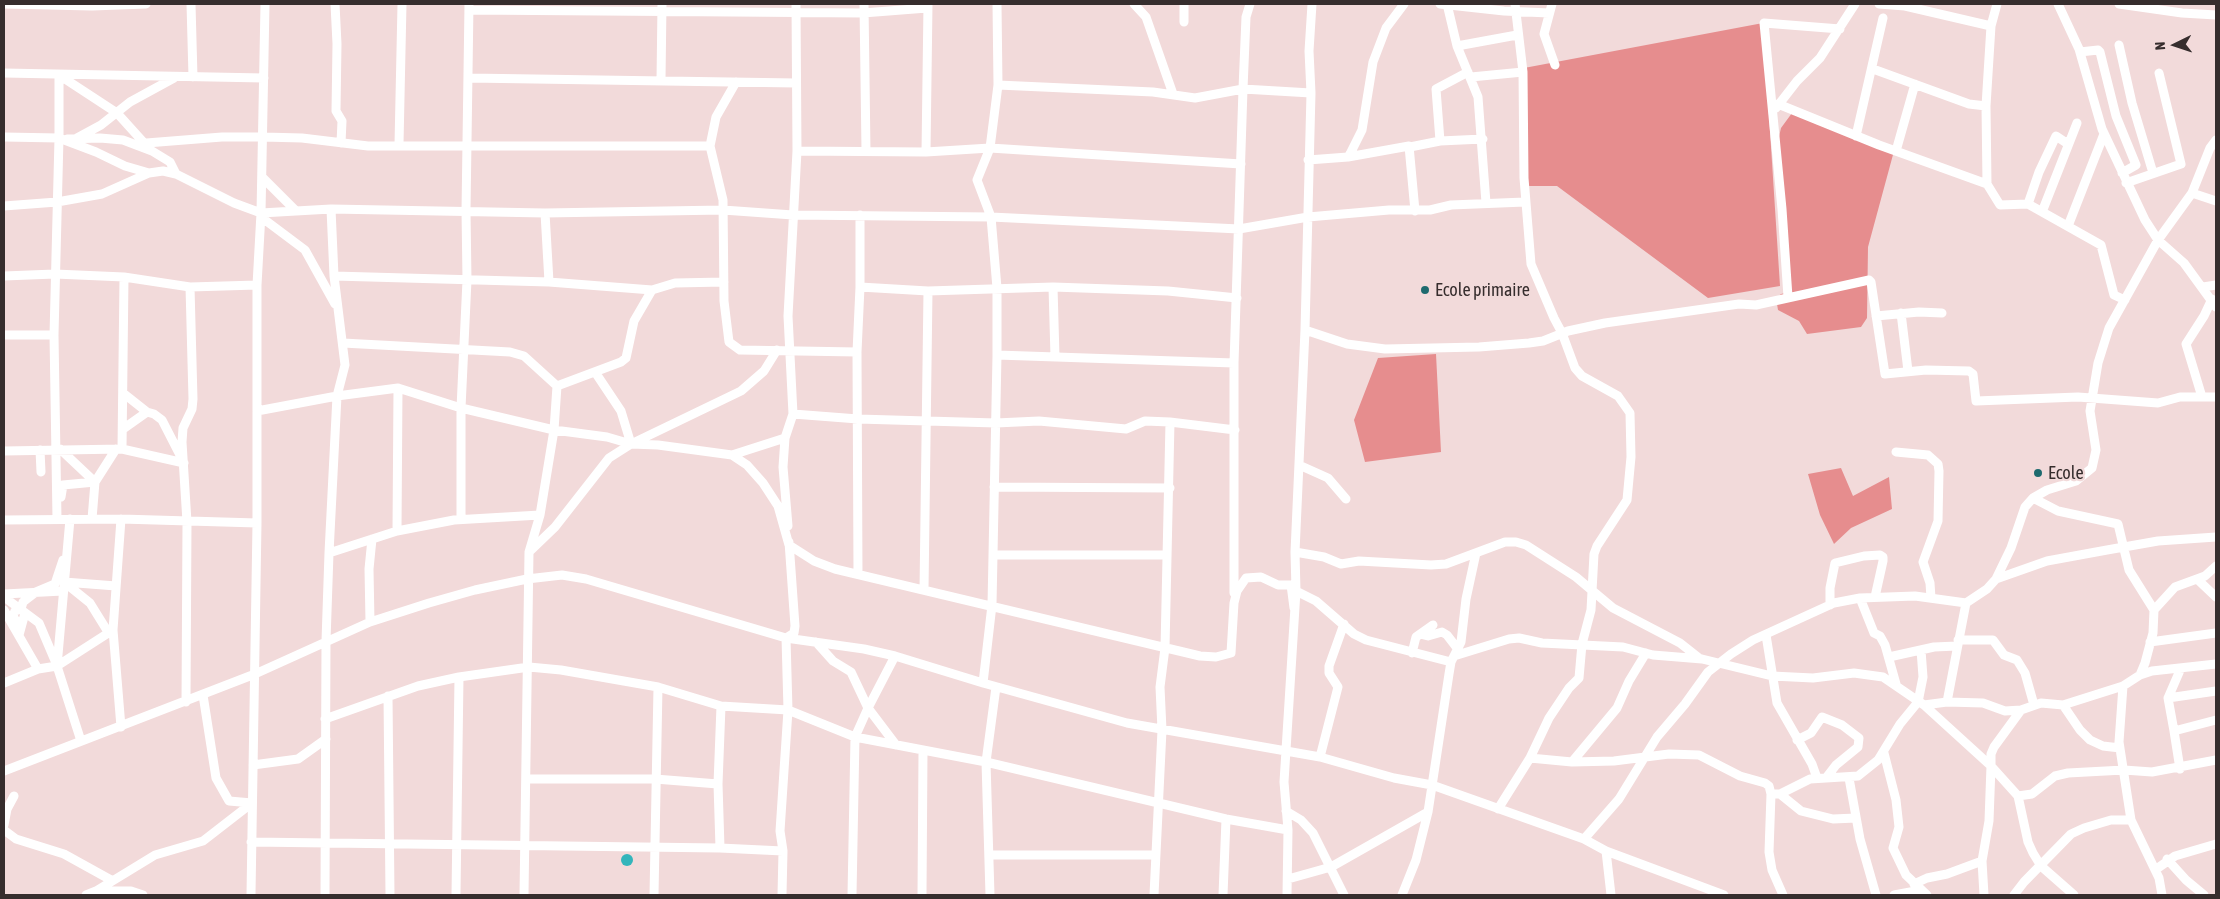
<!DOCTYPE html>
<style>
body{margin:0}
#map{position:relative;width:2220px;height:899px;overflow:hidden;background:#f2dada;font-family:"Asap Condensed",sans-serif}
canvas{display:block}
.frame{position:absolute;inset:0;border:5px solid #362d2d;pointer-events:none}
.north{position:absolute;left:2150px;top:20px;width:50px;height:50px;-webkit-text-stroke:4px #f2dada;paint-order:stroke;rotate:266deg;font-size:14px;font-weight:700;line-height:20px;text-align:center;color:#362d2d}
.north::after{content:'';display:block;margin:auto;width:18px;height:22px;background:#362d2d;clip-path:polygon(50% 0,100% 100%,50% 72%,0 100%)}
</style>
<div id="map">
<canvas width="2220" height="899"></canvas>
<div class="frame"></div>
<div class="north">N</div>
</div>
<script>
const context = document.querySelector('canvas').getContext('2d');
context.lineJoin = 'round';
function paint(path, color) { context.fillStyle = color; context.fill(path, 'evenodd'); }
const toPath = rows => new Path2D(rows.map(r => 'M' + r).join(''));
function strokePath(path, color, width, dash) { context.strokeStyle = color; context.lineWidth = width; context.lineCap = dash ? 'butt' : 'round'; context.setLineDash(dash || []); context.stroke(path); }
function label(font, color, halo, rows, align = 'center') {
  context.font = font + ' "Asap Condensed",sans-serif'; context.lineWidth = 4.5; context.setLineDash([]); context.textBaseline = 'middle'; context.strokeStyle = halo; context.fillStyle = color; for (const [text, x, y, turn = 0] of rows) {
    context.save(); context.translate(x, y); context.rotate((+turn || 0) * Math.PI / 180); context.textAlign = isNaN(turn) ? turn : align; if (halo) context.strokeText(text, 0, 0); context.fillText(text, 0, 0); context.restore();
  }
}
const forest = toPath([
 [1763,23,1780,286,1708,298,1557,186,1526,186,1524,68],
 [1792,113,1894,151,1868,247,1867,318,1861,327,1807,334,1799,321,1778,310,1776,298,1781,294,1790,292,1778,141,1781,128],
 [1436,354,1441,452,1365,462,1354,420,1378,358],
 [1841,468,1853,496,1889,477,1892,509,1851,528,1834,544,1820,515,1808,474]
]);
const water = toPath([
 '621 860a6 6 0 1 1 12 0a6 6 0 1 1-12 0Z'
]);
const street = toPath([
 [4,4,92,6,146,4],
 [191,4,193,77],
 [335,4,337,44,336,111,342,121,341,143],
 [864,4,866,151],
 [997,4,998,85,990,148,977,180,991,217,997,288,997,355],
 [1134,4,1146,17,1173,94],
 [1440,4,1504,11,1549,13],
 [1447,4,1457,46,1478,97,1486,203],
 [1552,4,1544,34,1555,65],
 [1879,4,1905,6,1991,26],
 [1997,4,1991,26,1986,106,1987,184,2000,205,2028,204,2101,245,2114,295,2125,300],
 [2058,4,2079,49,2102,129,2145,220,2158,240,2184,263,2216,307],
 [2119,4,2182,13,2216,15],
 [469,10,863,13,927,8],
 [1184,22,1184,4],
 [2119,45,2132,103,2153,173],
 [1457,46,1517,35],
 [2080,52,2098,50,2100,52,2116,116,2136,165,2122,173],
 [1873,69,1969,104,1986,106],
 [4,73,264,78],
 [59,75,117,113,145,144],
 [1471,77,1523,72],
 [469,78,796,83],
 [661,80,662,4],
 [736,82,716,117,710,146,723,200,724,301,729,342,740,350,857,352],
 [998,85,1153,92,1195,98,1243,89,1311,93],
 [1778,104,1879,145,1987,184],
 [1776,108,1797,81,1820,58,1855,4],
 [1856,136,1883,18],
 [4,137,59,138,96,152,125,166,149,173],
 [77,138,101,125,130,102,174,78],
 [67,139,100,138,123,140,152,151,170,162,176,174],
 [1440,141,1436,89,1468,72],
 [134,144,222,137,263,137,302,138,368,146,710,146],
 [399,144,402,4],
 [1410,147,1440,141,1483,139],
 [797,151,926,152,990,148,1241,164],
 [1896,151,1915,84],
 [926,152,928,4],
 [1348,157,1409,146,1415,211],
 [1308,160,1348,157,1351,152,1362,130,1373,62,1386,28,1404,4],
 [262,177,296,211],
 [2126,183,2181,164,2159,73],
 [2192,193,2216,201],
 [2028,204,2039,172,2056,136,2068,144],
 [4,206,57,202,102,194,149,173,163,171,176,174,234,203,261,213,331,209,545,213,723,210,793,215,991,217,1239,229,1308,217,1389,210,1430,210,1451,205,1525,202],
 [2042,212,2077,123],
 [545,213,549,282],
 [261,217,305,250,335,304],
 [2068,226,2104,134],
 [4,276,55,274,124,277,190,287,257,285],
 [334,276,549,282,652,290,675,283,724,282],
 [860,287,928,291,1053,287,1168,291,1237,298],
 [1053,287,1055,357],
 [2203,287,2216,285],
 [1788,297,1782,209,1764,23,1840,29],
 [1901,313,1908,371],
 [1876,316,1919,312,1942,313],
 [1305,330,1347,344,1385,349,1479,347,1529,343,1543,341,1568,331,1605,323,1739,304,1756,305,1869,280,1871,282,1885,374,1926,370,1969,371,1973,374,1976,401,2078,397,2158,403,2180,397,2216,397],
 [4,335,54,335],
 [343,343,510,352,524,356,557,386,621,362,626,358,634,321,652,290],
 [595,372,621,411,631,444],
 [123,393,147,412],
 [2202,397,2186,344,2204,316,2212,299],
 [257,411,337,396,398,388,461,408,554,430,607,437,631,444,741,391,764,371,777,350],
 [793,414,858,419,996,423,1039,421,1126,429,1145,421,1170,422,1235,430],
 [123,429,147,412,154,414,162,420,182,459],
 [60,449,95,482,92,519],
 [122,449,124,277],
 [40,450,41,472],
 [4,451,122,449,184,463],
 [1896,452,1928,455,1938,464,1939,471,1938,521,1923,562,1930,583,1931,598],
 [732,455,785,438],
 [1299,465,1328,478,1346,499],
 [994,487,1170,488],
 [61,497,63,485,95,482,116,449],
 [2033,498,2058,511,2118,524,2129,570,2154,610,2153,633,2145,663,2140,675,2123,686,2119,742,2131,820,2159,878,2162,895],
 [57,519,54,335,59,138,59,75],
 [70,519,57,666,81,741],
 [121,519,113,630,121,727],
 [461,519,461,408,467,280,466,211,469,4],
 [4,520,121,519,257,523],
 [788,526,783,467,785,438,793,414,788,316,797,151,796,4],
 [397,531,398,388],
 [529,552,555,527,609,458,631,444,658,445,732,455,747,465,763,483,778,506,789,545,814,561,835,569,1200,656,1216,657,1231,653,1234,603,1237,591,1246,578,1261,577,1278,585,1291,585,1294,608],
 [1295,552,1324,557,1341,564,1359,561,1431,565,1446,564,1505,542,1516,542,1526,545,1576,577,1613,608,1680,643,1699,658],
 [329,553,397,531,454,520,540,515],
 [993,555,1166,555],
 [858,574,857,352,860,287,860,215],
 [1996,579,2047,561,2107,550,2158,541,2216,537],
 [2197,579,2216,597],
 [924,590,928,291],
 [1296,591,1316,601,1354,634,1366,640,1451,662],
 [1234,593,1234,363,1243,89,1246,17,1250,4],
 [4,594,63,591],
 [4,597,39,623,56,663],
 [1860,598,1874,633,1880,636,1885,645,1896,684],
 [1830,605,1830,588,1835,563,1864,556,1880,555,1883,557,1883,561,1875,597],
 [4,610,38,669],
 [2154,610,2175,587,2205,576,2216,566],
 [25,613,19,635,19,626,13,616,15,611,21,609,23,602,36,592,55,584,63,560],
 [370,622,369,569,372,539],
 [108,632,90,603,64,582,116,586],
 [1420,634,1428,636,1442,632,1447,635,1457,648],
 [1766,635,1777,703,1812,764,1817,778],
 [1958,640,1993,640,2004,655,2017,660,2025,673,2034,705],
 [816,642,833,661,851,672,868,708,855,737,852,895],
 [2150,642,2216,633],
 [1412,653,1416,637,1433,625],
 [895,656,868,708,896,745],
 [1454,656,1509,639,1519,638,1542,643,1623,647,1653,655,1702,659,1772,676,1813,678,1854,673,1883,677,1924,705,1991,766,1989,821,1982,861,1984,895],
 [1889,657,1934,647,1957,646],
 [2140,675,2152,671,2216,664],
 [4,683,38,669,57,666,113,630],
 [983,683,992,605,997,355,1234,363],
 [203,695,216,778,229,801,252,803],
 [388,696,390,895],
 [2168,698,2216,691],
 [186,702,187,522,182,442,183,428,192,409,193,399,190,287],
 [1947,702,1966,603],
 [1924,705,1947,702,1983,703,2005,711,2021,710,2041,703,2063,705,2080,730,2090,740,2103,746,2120,748],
 [2063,705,2123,686],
 [2021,710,1994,747,1991,754,1991,766,2018,796,2028,842,2033,853,2041,866,2074,895],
 [325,719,418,686,459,677,529,667,561,670,658,687,721,706,788,710,855,737,986,762,1226,819,1288,830],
 [2174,731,2168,698,2181,668],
 [1797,740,1811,733,1822,717,1842,725,1859,738,1858,747,1836,765,1826,778],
 [1884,753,1896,800,1899,827,1893,848,1906,875,1927,895],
 [1320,757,1338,687,1329,673,1329,666,1344,624],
 [1530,758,1572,762,1614,761,1669,754,1699,755,1740,776,1765,783,1769,786,1771,794,1780,794,1810,779,1858,776,1878,760,1900,724,1918,702,1923,677,1921,650],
 [1572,762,1617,708,1629,681,1646,653],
 [253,765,298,759,326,739],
 [2180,769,2174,731,2216,720],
 [4,771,255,674,370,622,429,603,475,590,527,579,562,575,586,579,786,638,864,649,895,656,983,683,1127,723,1320,757,1394,778,1432,785,1584,839,1606,851,1724,895],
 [1849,778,1860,839,1876,895],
 [526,779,655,779,718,784],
 [1771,794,1769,852,1772,870,1783,895],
 [1780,794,1801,811,1833,819,1856,818],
 [2018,796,2032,794,2055,776,2068,773,2124,770,2152,772,2216,760],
 [1498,809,1530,758,1549,718,1569,688,1579,678,1582,644,1591,610,1594,554,1597,546,1627,500,1631,457,1630,413,1618,396,1582,376,1575,368,1562,333,1554,318,1531,264,1524,178,1523,72,1515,4],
 [1286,811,1301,820,1313,833,1344,895],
 [4,825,7,809,14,796],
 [4,830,16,839,64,854,111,880],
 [1584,839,1619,799,1657,737,1685,704,1708,672,1731,654,1753,640,1834,603,1860,598,1915,596,1966,603,1987,589,1996,579,2011,548,2025,507,2033,498,2047,490,2076,481,2092,468,2096,450,2090,411,2098,363,2109,328,2158,240,2192,193,2210,148,2216,140],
 [251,842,720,848,783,851],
 [720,848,718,784,721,706],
 [1606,851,1611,895],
 [990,855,1155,855],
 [2167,859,2186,880,2204,895],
 [2155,870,2175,856,2216,844],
 [1288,879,1331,867,1428,812],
 [1914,884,1927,878,1947,874,1982,861],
 [96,891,155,855,203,841,252,803],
 [86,895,96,891,131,891,143,895],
 [251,895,257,523,257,285,261,213,265,4],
 [325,895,326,641,329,553,337,396,345,365,334,276,331,209],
 [456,895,459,677],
 [524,895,529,552,540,515,554,430,557,386],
 [654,895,658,687],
 [782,895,783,851,780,831,788,710,786,638,794,633,795,626,789,542],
 [922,895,923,751],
 [990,895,986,762,996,687],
 [1154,895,1162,730,1160,687,1165,648,1170,422],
 [1223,895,1226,819],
 [1287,895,1288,830,1284,782,1296,591,1295,552,1305,330,1311,93,1309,51,1312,4],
 [1402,895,1416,860,1428,812,1449,674,1451,662,1461,642,1466,599,1476,553],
 [1894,895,1921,890],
 [2014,895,2024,882,2071,834,2084,828,2111,820,2131,820]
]);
const markers = [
 [1425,290,5,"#1e6a6e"],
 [2038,473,5,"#1e6a6e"]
];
const poiNames = [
 ["Ecole primaire",1435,290],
 ["Ecole",2048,473]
];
paint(forest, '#e68d8e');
paint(water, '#33b5bb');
strokePath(street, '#fff', 9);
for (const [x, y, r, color] of markers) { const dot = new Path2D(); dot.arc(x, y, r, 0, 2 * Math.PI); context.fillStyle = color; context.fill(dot); strokePath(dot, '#f2dada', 2); }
label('18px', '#362d2d', '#f2dada', poiNames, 'left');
</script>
